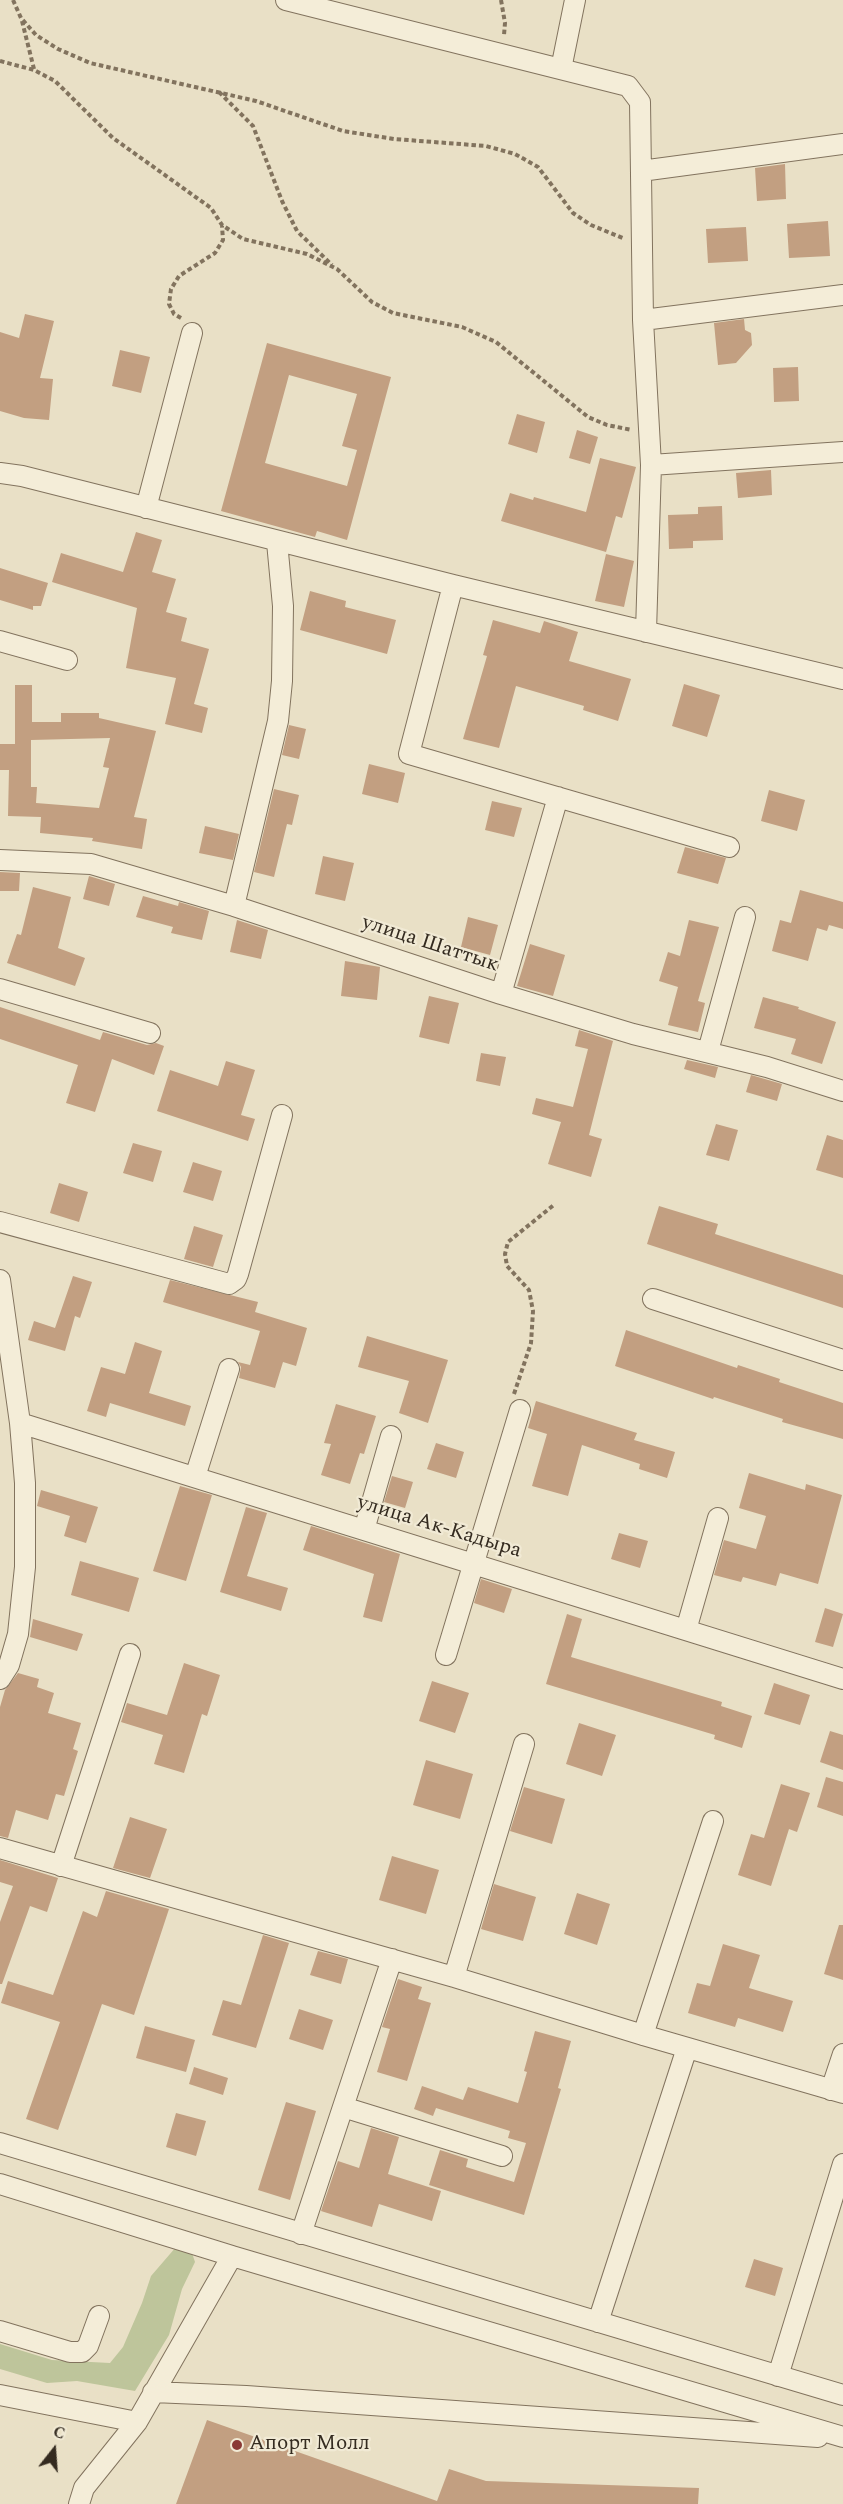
<!DOCTYPE html>
<meta charset="utf-8">
<style>
body{margin:0}
#map{position:relative;width:843px;height:2504px;overflow:hidden;background:#e9e0c6;font-family:Spectral,serif}
canvas{display:block}
.north{position:absolute;left:24px;top:2420px;width:60px;height:60px;-webkit-text-stroke:4px #f1ead5;paint-order:stroke;rotate:17deg;font-size:16px;font-weight:700;line-height:24px;text-align:center;color:#342b20}
.north::after{content:'';display:block;margin:auto;width:21px;height:27px;background:#342b20;clip-path:polygon(50% 0,100% 100%,50% 72%,0 100%)}
</style>
<div id="map">
<canvas width="843" height="2504"></canvas>
<div class="north">С</div>
</div>
<script>
const context = document.querySelector('canvas').getContext('2d');
context.lineJoin = 'round';
function paint(path, color) { context.fillStyle = color; context.fill(path, 'evenodd'); }
const toPath = rows => new Path2D(rows.map(r => 'M' + r).join(''));
function strokePath(path, color, width, dash) { context.strokeStyle = color; context.lineWidth = width; context.lineCap = dash ? 'butt' : 'round'; context.setLineDash(dash || []); context.stroke(path); }
function label(font, color, halo, rows, align = 'center') {
  context.font = font + ' Spectral,serif'; context.lineWidth = 4.5; context.setLineDash([]); context.textBaseline = 'middle'; context.strokeStyle = halo; context.fillStyle = color; for (const [text, x, y, turn = 0] of rows) {
    context.save(); context.translate(x, y); context.rotate((+turn || 0) * Math.PI / 180); context.textAlign = isNaN(turn) ? turn : align; if (halo) context.strokeText(text, 0, 0); context.fillText(text, 0, 0); context.restore();
  }
}
const green = toPath([
 [176,2247,192,2253,195,2262,182,2289,169,2335,135,2391,77,2381,47,2383,0,2369,0,2344,52,2360,110,2363,123,2347,142,2303,151,2276]
]);
const building = toPath([
 [785,164,786,199,757,201,755,168],
 [828,221,830,256,789,258,787,224],
 [746,227,748,261,708,263,706,229],
 [25,314,54,321,40,378,53,379,49,420,24,418,0,411,0,332,19,338],
 [744,319,745,330,751,333,752,345,736,363,718,365,714,323],
 [267,343,391,377,347,540,317,531,315,537,221,511],
 [289,375,357,394,342,446,357,450,347,486,265,463],
 [120,350,150,357,141,393,112,386],
 [798,367,799,401,774,402,773,368],
 [517,414,545,422,537,453,508,444],
 [577,430,598,437,590,464,569,458],
 [600,458,636,467,622,518,616,516,606,552,501,521,510,493,533,500,534,497,586,512],
 [771,470,772,495,738,498,736,473],
 [722,506,723,540,693,541,693,548,669,549,668,515,698,514,698,507],
 [136,532,162,540,152,572,176,579,166,612,187,618,181,641,209,649,194,704,208,708,202,733,165,724,176,678,126,668,137,608,52,582,61,553,123,572],
 [606,554,634,561,624,607,595,601],
 [0,568,48,583,41,606,33,606,33,610,0,600],
 [310,591,346,601,345,607,396,620,387,654,300,630],
 [493,620,540,633,544,621,578,632,569,661,631,679,618,721,583,710,584,706,516,686,499,748,463,739,487,656,483,655],
 [684,684,720,695,707,737,672,726],
 [15,685,32,685,32,722,61,722,61,713,99,713,99,718,156,731,134,817,147,819,142,849,92,841,93,838,40,833,41,817,8,816,9,770,0,770,0,744,15,744],
 [110,738,103,767,109,768,99,808,36,803,37,787,31,787,31,740],
 [289,725,306,729,299,759,282,755],
 [369,764,405,773,398,803,362,794],
 [274,789,299,795,292,825,287,824,274,877,254,872],
 [769,790,805,800,797,831,761,821],
 [492,801,522,808,514,837,485,830],
 [205,826,239,834,233,860,199,853],
 [685,847,726,858,718,884,677,873],
 [323,856,354,863,345,901,315,894],
 [0,872,20,873,19,891,0,891],
 [89,876,115,884,109,906,83,899],
 [33,887,71,897,58,948,85,958,75,986,7,963,17,934,21,935],
 [800,890,843,902,843,929,829,925,827,931,817,928,808,961,772,951,780,920,791,923],
 [143,896,178,906,179,902,209,911,202,940,171,933,173,927,136,917],
 [468,917,498,925,490,955,461,947],
 [237,920,268,930,261,959,230,952],
 [689,920,719,927,698,1001,705,1003,698,1032,668,1025,678,987,659,981,668,952,680,956],
 [530,944,565,955,553,996,517,986],
 [345,961,380,967,377,1000,341,996],
 [429,996,459,1003,449,1044,419,1037],
 [763,997,799,1007,798,1009,836,1022,822,1064,791,1054,796,1039,754,1028],
 [0,1007,100,1040,103,1032,147,1045,156,1043,164,1046,154,1075,112,1059,95,1112,66,1103,78,1065,0,1039],
 [579,1030,613,1041,589,1135,602,1139,591,1177,548,1164,561,1122,532,1114,536,1098,573,1107,588,1049,575,1046],
 [481,1053,506,1057,500,1086,476,1081],
 [687,1060,718,1067,715,1078,684,1069],
 [226,1061,255,1070,241,1115,255,1119,248,1141,157,1111,170,1070,218,1086],
 [751,1075,782,1084,777,1101,746,1092],
 [716,1124,738,1130,729,1161,706,1155],
 [827,1135,843,1140,843,1178,816,1170],
 [133,1143,162,1151,153,1182,123,1173],
 [193,1162,222,1171,213,1201,183,1192],
 [59,1183,88,1192,79,1222,50,1213],
 [659,1206,718,1224,715,1234,843,1275,843,1308,647,1244],
 [194,1226,223,1235,213,1267,184,1259],
 [73,1276,92,1282,80,1318,75,1316,65,1351,28,1340,34,1321,55,1328],
 [170,1280,258,1302,255,1312,307,1328,296,1366,283,1362,275,1388,239,1378,241,1367,238,1362,250,1365,260,1331,163,1302],
 [626,1330,737,1368,738,1365,780,1379,779,1382,843,1403,843,1439,782,1422,783,1419,714,1397,713,1399,615,1366],
 [367,1336,448,1360,428,1423,399,1413,409,1381,358,1367],
 [135,1342,162,1351,149,1393,191,1406,185,1426,110,1403,106,1417,87,1411,101,1367,125,1374],
 [536,1401,637,1433,634,1440,675,1452,667,1478,639,1469,640,1464,582,1445,568,1496,532,1486,547,1434,528,1428],
 [336,1404,376,1416,364,1454,360,1453,350,1484,321,1475,331,1444,324,1443],
 [436,1443,464,1452,456,1478,427,1469],
 [749,1473,805,1490,806,1484,842,1495,818,1584,780,1573,776,1586,743,1577,741,1582,714,1575,724,1540,756,1549,766,1516,739,1508],
 [392,1476,413,1482,405,1508,384,1502],
 [180,1486,212,1495,186,1581,153,1571],
 [41,1490,98,1507,86,1543,64,1536,70,1516,37,1506],
 [246,1507,267,1513,247,1576,288,1588,281,1611,220,1592],
 [311,1526,400,1554,382,1622,363,1617,374,1574,303,1550],
 [619,1533,648,1541,640,1568,611,1559],
 [80,1561,139,1578,129,1612,71,1595],
 [481,1579,512,1589,504,1613,474,1603],
 [825,1608,843,1614,833,1647,815,1642],
 [567,1614,582,1619,571,1657,722,1702,721,1706,752,1716,742,1748,714,1739,715,1735,546,1684],
 [33,1619,83,1634,77,1651,30,1637],
 [184,1663,220,1675,207,1716,202,1714,184,1773,154,1764,163,1735,121,1722,127,1703,167,1715],
 [18,1673,39,1679,37,1687,54,1693,48,1713,81,1723,73,1749,78,1751,64,1796,56,1794,48,1820,16,1810,8,1838,0,1836,0,1707,5,1690],
 [432,1681,469,1693,455,1733,419,1721],
 [774,1683,810,1695,800,1725,764,1714],
 [579,1723,616,1735,602,1776,566,1764],
 [830,1731,843,1735,843,1770,820,1762],
 [426,1760,473,1774,460,1819,413,1805],
 [826,1777,843,1782,843,1816,817,1807],
 [781,1784,810,1793,797,1832,789,1829,771,1886,738,1875,751,1834,764,1838],
 [524,1787,565,1799,552,1844,510,1831],
 [130,1817,167,1829,150,1878,113,1868],
 [392,1856,439,1870,426,1914,379,1900],
 [0,1860,58,1878,47,1912,30,1906,2,1984,0,1984,0,1922,13,1886,0,1882],
 [494,1884,536,1897,523,1941,481,1929],
 [106,1891,169,1909,134,2015,102,2004,58,2130,26,2119,60,2022,1,2003,8,1981,53,1995,83,1911,97,1917],
 [577,1893,610,1904,597,1945,564,1934],
 [839,1925,843,1925,843,1980,824,1974],
 [263,1935,289,1943,256,2048,212,2035,223,2000,241,2005],
 [723,1944,760,1955,749,1988,793,2001,783,2032,738,2018,735,2027,688,2013,697,1983,710,1986],
 [318,1951,348,1959,341,1984,310,1975],
 [398,1979,422,1987,418,1999,431,2003,407,2081,377,2072,390,2029,382,2027],
 [299,2009,333,2020,323,2050,289,2039],
 [145,2026,195,2040,186,2072,136,2058],
 [535,2031,571,2041,558,2088,561,2089,524,2215,429,2185,440,2150,468,2159,466,2167,514,2182,526,2143,508,2138,510,2131,436,2108,433,2116,414,2109,422,2086,463,2100,468,2087,518,2103,527,2072,524,2071],
 [194,2067,228,2078,223,2095,189,2084],
 [286,2102,316,2111,290,2200,258,2190],
 [176,2113,206,2121,196,2156,166,2147],
 [371,2128,399,2137,388,2174,441,2191,432,2221,379,2204,372,2227,321,2211,338,2161,359,2168],
 [754,2259,783,2268,775,2296,745,2287],
 [207,2420,437,2501,449,2469,486,2481,699,2488,698,2504,176,2504]
]);
const path = toPath([
 [13,0,21,18,36,35,58,49,90,63,256,101,343,131,394,139,486,146,515,154,538,167,573,213,591,225,625,239],
 [501,0,505,23,504,35],
 [22,21,34,69],
 [0,61,34,70,55,81,113,138,211,208,222,225,243,239,307,254,337,269,372,302,393,313,462,327,496,342,588,417,607,425,632,430],
 [219,92,253,126,282,201,297,231,332,265],
 [181,318,174,314,169,304,171,289,179,276,215,253,223,240,222,226],
 [514,1394,531,1343,533,1311,529,1290,507,1266,505,1254,508,1242,555,1204]
]);
const minor = toPath([
 [286,0,628,86,640,102,643,320,651,465,646,632],
 [561,69,575,0],
 [641,171,843,144],
 [643,320,843,295],
 [651,465,843,452],
 [0,473,22,476,453,585,843,679],
 [146,508,192,333],
 [453,585,409,754,729,847],
 [0,641,67,660],
 [0,860,91,864,234,906,501,994,633,1034,767,1067,843,1091],
 [234,906,278,721,282,681,283,606,277,542],
 [0,989,150,1033],
 [501,994,558,797],
 [708,1051,745,917],
 [0,1222,229,1284,236,1279,238,1274,282,1115],
 [0,1280,20,1423,25,1483,25,1567,18,1634,9,1665,0,1679],
 [653,1299,843,1360],
 [20,1423,843,1679],
 [195,1477,229,1369],
 [364,1530,391,1436],
 [686,1630,718,1518],
 [446,1655,520,1410],
 [0,1848,454,1977,643,2035,843,2093],
 [61,1866,130,1654],
 [454,1977,524,1744],
 [643,2035,713,1821],
 [831,2090,843,2054],
 [343,2107,502,2156],
 [0,2143,843,2395],
 [0,2184,232,2256],
 [301,2234,392,1959],
 [598,2322,687,2048],
 [0,2331,70,2352,82,2352,88,2346,99,2316],
 [778,2376,843,2164],
 [153,2392,246,2396,818,2437],
 [0,2395,137,2422],
 [79,2504,84,2488,137,2422,232,2256,843,2437]
]);
const markers = [
 [237,2445,6,"#8a3935"]
];
const streetNames = [
 ["улица Шаттык",430,945,18],
 ["улица Ак-Кадыра",439,1528,17]
];
const poiNames = [
 ["Апорт Молл",249,2445]
];
paint(green, '#bec59b');
paint(building, '#c29f81');
strokePath(minor, '#82735e', 22);
strokePath(path, '#82735e', 4, [4.5, 3]);
strokePath(minor, '#f4edd8', 20);
for (const [x, y, r, color] of markers) { const dot = new Path2D(); dot.arc(x, y, r, 0, 2 * Math.PI); context.fillStyle = color; context.fill(dot); strokePath(dot, '#f1ead5', 2); }
label('21px', '#342b20', '#f1ead5', streetNames);
label('21px', '#342b20', '#f1ead5', poiNames, 'left');
</script>
